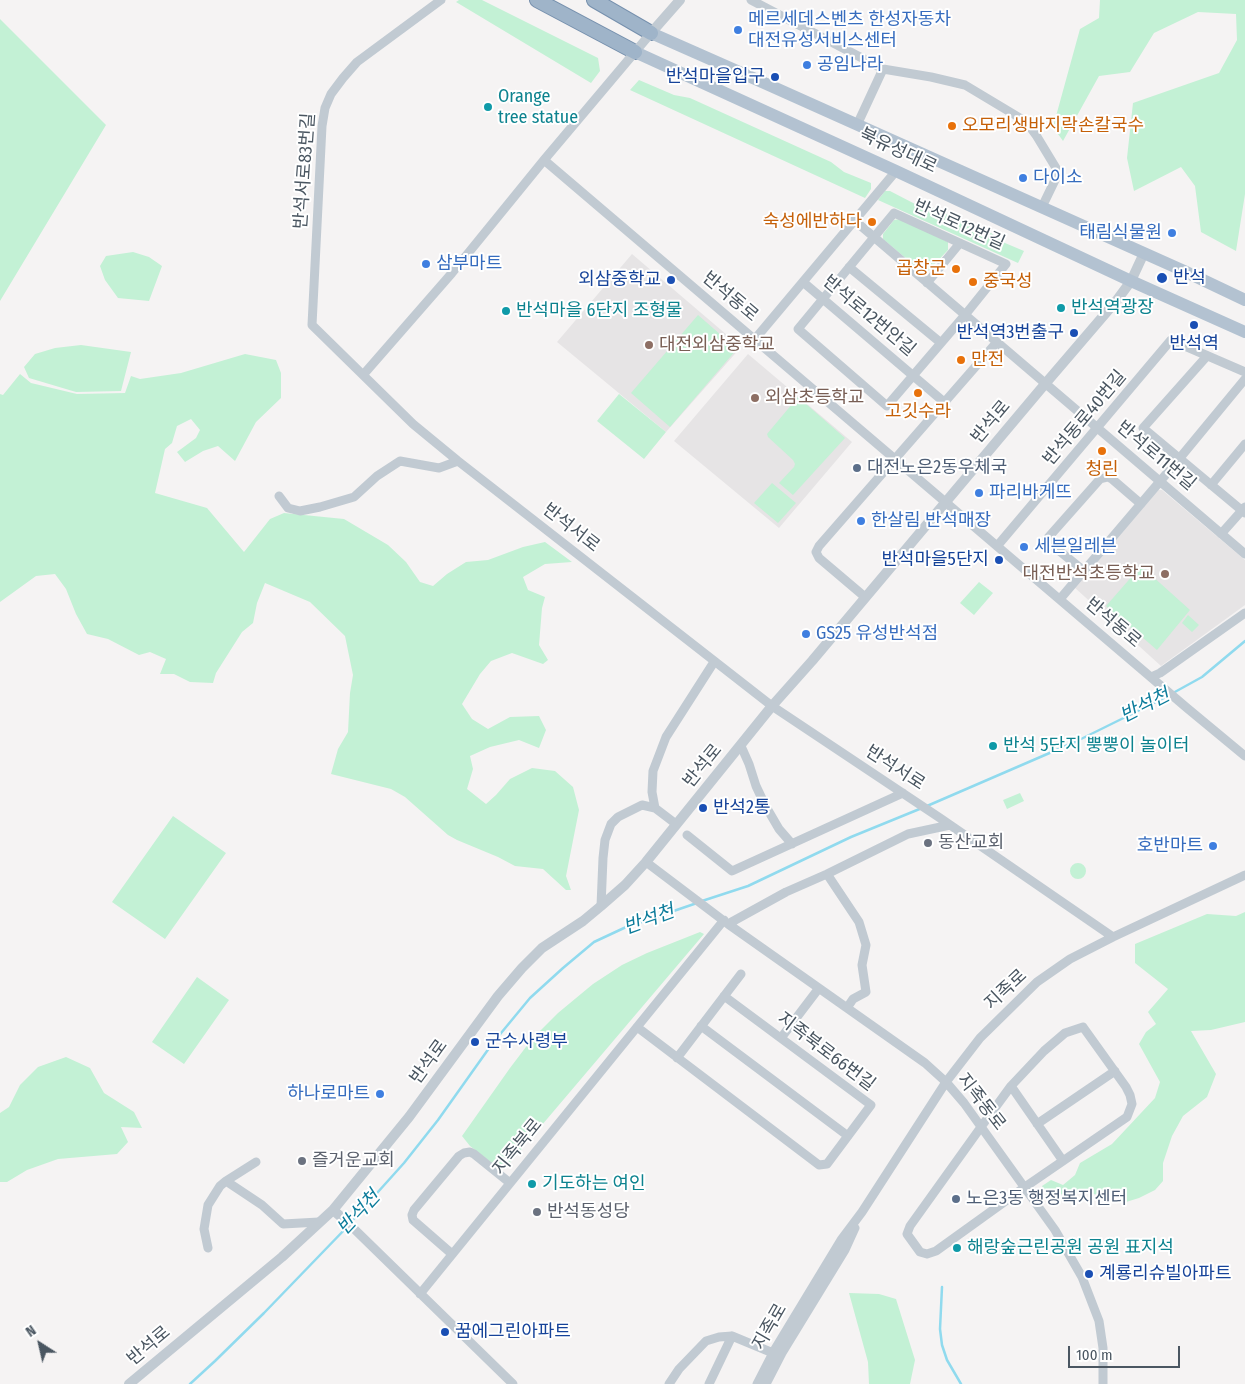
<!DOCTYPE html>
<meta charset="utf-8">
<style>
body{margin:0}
#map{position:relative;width:1245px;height:1384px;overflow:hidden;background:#f5f3f3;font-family:"Fira Sans Condensed",sans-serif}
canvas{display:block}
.north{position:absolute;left:15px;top:1319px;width:50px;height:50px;-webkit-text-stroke:4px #fff;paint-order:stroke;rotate:325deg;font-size:14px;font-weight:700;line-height:20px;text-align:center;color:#4a5661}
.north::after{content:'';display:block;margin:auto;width:18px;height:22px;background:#4a5661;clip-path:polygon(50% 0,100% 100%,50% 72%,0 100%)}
.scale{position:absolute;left:1068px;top:1346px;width:112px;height:22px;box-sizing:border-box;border:2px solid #4a5661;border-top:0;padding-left:6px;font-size:15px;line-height:18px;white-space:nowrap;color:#4a5661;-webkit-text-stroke:4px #fff;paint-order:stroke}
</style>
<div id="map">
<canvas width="1245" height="1384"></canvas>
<div class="north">N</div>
<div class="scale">100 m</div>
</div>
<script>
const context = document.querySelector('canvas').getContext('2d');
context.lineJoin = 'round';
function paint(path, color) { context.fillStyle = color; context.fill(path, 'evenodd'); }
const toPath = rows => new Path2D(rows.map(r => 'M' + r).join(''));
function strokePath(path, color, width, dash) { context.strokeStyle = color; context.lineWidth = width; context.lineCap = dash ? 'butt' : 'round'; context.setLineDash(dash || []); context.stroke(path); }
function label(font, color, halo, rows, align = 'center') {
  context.font = font + ' "Fira Sans Condensed","Noto Sans KR",sans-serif'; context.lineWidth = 4; context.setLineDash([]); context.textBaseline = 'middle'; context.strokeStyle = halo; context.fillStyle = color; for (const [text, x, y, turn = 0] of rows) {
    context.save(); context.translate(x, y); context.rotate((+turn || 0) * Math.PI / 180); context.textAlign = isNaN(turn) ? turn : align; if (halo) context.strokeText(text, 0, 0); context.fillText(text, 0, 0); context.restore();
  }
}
const education = toPath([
 [632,254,741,347,666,432,557,342],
 [748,354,852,442,779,528,674,441],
 [1157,490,1162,490,1245,560,1245,605,1161,666,1074,587]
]);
const green = toPath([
 [459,0,482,0,598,58,600,71,591,83,456,2],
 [1100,0,1245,0,1245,194,1236,251,1201,232,1195,186,1181,167,1134,191,1127,158,1133,103,1219,73,1237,40,1236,14,1198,12,1154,33,1130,72,1099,76,1063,141,1053,127,1080,29,1099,18],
 [0,19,106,125,0,301],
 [639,80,674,95,690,98,831,162,844,172,871,183,871,189,865,198,630,90],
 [885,191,890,191,915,204,933,208,991,233,1005,243,1024,251,1018,263,878,200],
 [900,219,948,242,948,250,928,271,922,272,883,239,883,234,894,220],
 [133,252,149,257,162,266,149,301,118,298,105,280,100,266,106,256],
 [698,315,737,349,670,427,631,393],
 [81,345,131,352,121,391,76,392,29,378,24,367,35,354,55,348],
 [245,354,276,360,281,373,281,398,256,422,235,461,218,446,203,451,185,462,177,452,196,438,200,430,191,419,177,426,172,443,165,449,155,493,207,508,244,552,270,519,284,513,344,519,388,545,406,562,420,582,433,586,447,574,466,562,488,560,523,547,545,542,572,562,545,564,523,577,528,590,545,597,542,608,539,645,548,660,543,664,512,653,491,661,480,674,462,704,472,719,488,729,510,717,539,716,546,730,539,748,519,740,490,747,470,756,473,769,467,789,486,804,496,795,510,779,532,768,555,771,573,787,579,810,566,876,571,890,566,890,543,869,515,866,498,857,457,840,448,835,405,797,391,789,331,774,338,749,348,732,350,693,353,675,345,636,310,602,265,583,257,603,253,623,242,632,216,673,213,683,190,682,174,674,160,674,166,659,150,652,139,655,108,639,87,634,76,614,66,589,55,574,36,576,0,602,0,394,3,395,20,374,31,383,77,394,125,393,131,376,140,379,181,373],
 [619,394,666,432,644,459,597,421],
 [798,397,845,438,793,495,779,483,794,467,795,464,793,460,768,437,767,434],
 [772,483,796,503,778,523,754,503],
 [1141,566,1190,610,1157,650,1106,606],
 [979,582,993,593,974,615,960,603],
 [1188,615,1199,625,1192,632,1182,623],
 [1020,793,1024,801,1007,809,1003,800],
 [173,816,226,853,165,939,112,902],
 '1070 871a8 8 0 1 1 16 0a8 8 0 1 1-16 0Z',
 [1245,912,1245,1022,1211,1030,1191,1031,1216,1074,1207,1097,1183,1116,1172,1136,1163,1163,1163,1181,1155,1190,1139,1198,1126,1202,1112,1197,1087,1193,1065,1193,1049,1199,1042,1186,1051,1180,1063,1185,1075,1175,1080,1163,1112,1144,1155,1098,1160,1082,1139,1044,1146,1032,1156,1024,1148,1012,1168,989,1135,963,1135,944,1207,914,1236,916],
 [700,932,704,934,508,1165,497,1167,470,1146,462,1136,510,1068,532,1039,558,1013,593,984,622,965,647,953],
 [197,977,229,1000,184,1064,152,1042],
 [66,1057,90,1068,104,1093,134,1112,142,1128,121,1127,128,1142,117,1154,58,1159,27,1170,7,1182,0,1182,0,1113,9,1107,20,1085,38,1067],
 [849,1293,879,1294,896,1299,915,1360,910,1384,869,1384,868,1362]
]);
const stream = toPath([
 [1173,693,1202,677,1245,641],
 [927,806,1075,742,1168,696],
 [702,901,748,886,851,837,922,808],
 [351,1222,404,1163,438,1120,492,1044,530,998,563,968,594,942,624,928,697,903],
 [942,1287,940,1329,942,1345,947,1360,961,1384],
 [190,1384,215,1361,264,1313,348,1226]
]);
const minor = toPath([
 [751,0,883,69,931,77,965,85,1020,118,1028,124,1036,135,1056,168,1056,178,1042,207],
 [651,33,544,160,452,273,363,375,413,424,458,461,772,706,940,818,1113,937],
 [857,125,883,69],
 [544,160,1187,708,1245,756],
 [894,213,1006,264,965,315,887,406,798,329,894,213],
 [854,220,1245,554],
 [849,267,941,343],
 [803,282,944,402],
 [927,283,960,243],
 [755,339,896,171],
 [1207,356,1143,428,1245,513],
 [363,375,312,325,322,126,325,108,331,94,343,78,357,62,441,0],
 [1211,485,1245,444],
 [279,496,288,508,300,511,320,507,354,497,377,476,400,461,439,468,458,461],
 [1221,534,1245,507],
 [998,545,1171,340,1245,372],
 [1084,571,1046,540,1100,479,1108,477,1112,479,1141,504],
 [865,597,819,558,816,552,819,546,997,342],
 [1060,599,1179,459,1245,379],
 [1151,677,1160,673,1245,613],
 [741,746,749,764,756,786,765,805,779,829,792,844],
 [655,808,652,792,653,771,666,737,714,662],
 [687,835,732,871,903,793],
 [646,862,728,924,925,1063,946,1082,964,1103,1055,1230,1082,1277,1099,1321,1103,1348,1103,1384],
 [827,874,859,922,866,945,862,965,866,992,853,999,847,1008],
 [601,906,603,858,605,840,611,824,618,817,642,805,655,808,676,824],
 [728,924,786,892,827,874,908,834,950,825],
 [701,1026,848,1136],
 [637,1027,819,1165,827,1164,871,1105,724,996],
 [1083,1027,1126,1087,1130,1095,1132,1104,1127,1117,1025,1187,936,1251,927,1254,920,1252,907,1234,910,1226,981,1127,1011,1086,1044,1051,1065,1033,1083,1027],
 [781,1038,819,988],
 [677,1058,741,974],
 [1011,1086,1063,1161],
 [1037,1124,1115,1071],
 [256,1162,226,1181,262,1205,283,1224,319,1222],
 [347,1222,513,1384],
 [208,1248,204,1229,208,1205,220,1186,226,1181],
 [452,1254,413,1220,412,1215,414,1210,459,1156,464,1153,470,1152,474,1154,510,1183],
 [420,1294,724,920],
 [669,1384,679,1369,706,1341,719,1337,732,1336,773,1353],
 [709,1384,732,1336],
 [757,1384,775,1349,841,1240,862,1212,946,1082,980,1038,1037,982,1070,959,1113,937,1245,875],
 [766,1384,782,1353,845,1250,855,1228]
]);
const tertiary = toPath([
 [651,33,680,0],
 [333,1210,347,1222],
 [129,1384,282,1257,333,1210,409,1117,498,996,522,968,542,948,583,921,601,906,625,885,646,862,772,706,812,661,1045,384,1117,300,1131,281,1144,253]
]);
const primary = toPath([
 [651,33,762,82,1184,271,1245,300],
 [635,52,896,171,1131,281,1245,332]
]);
const trunk = toPath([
 [537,0,635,52],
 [594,0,651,33]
]);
const markers = [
 [738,30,5,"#3f7fe0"],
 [807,65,5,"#3f7fe0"],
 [775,77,5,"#1a4fb4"],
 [488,107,5,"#0f9aa8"],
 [952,126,5,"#e8710a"],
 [1023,178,5,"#3f7fe0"],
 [872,222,5,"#e8710a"],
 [1172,233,5,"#3f7fe0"],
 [426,264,5,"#3f7fe0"],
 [956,269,5,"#e8710a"],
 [1162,278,6,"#1a4fb4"],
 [671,280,5,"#1a4fb4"],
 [973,282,5,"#e8710a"],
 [1061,308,5,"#0f9aa8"],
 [506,311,5,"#0f9aa8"],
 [1194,325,5,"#1a4fb4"],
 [1074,333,5,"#1a4fb4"],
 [649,345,5,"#8d6e63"],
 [961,360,5,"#e8710a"],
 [918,393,5,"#e8710a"],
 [755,398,5,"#8d6e63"],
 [1102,451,5,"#e8710a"],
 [857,468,5,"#5c6f8a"],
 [979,493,5,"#3f7fe0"],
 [861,521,5,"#3f7fe0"],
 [1024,547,5,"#3f7fe0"],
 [999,560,5,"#1a4fb4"],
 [1165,574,5,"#8d6e63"],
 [806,634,5,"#3f7fe0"],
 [993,746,5,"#0f9aa8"],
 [703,808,5,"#1a4fb4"],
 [928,843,5,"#6b7280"],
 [1213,846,5,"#3f7fe0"],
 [475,1042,5,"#1a4fb4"],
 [380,1094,5,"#3f7fe0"],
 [302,1161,5,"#6b7280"],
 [532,1184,5,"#0f9aa8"],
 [956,1199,5,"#5c6f8a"],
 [537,1212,5,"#6b7280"],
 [957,1248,5,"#0f9aa8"],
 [1089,1274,5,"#1a4fb4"],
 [445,1332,5,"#1a4fb4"]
];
const shopNames = [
 ["메르세데스벤츠 한성자동차",748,20],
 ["대전유성서비스센터",748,41],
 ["공임나라",817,65],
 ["다이소",1033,178],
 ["태림식물원",1162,233,"right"],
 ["삼부마트",436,264],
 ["파리바게뜨",989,493],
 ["한살림 반석매장",871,521],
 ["세븐일레븐",1034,547],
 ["GS25 유성반석점",816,634],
 ["호반마트",1203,846,"right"],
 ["하나로마트",370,1094,"right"]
];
const transitNames = [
 ["반석마을입구",765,77,"right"],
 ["반석",1173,278],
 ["외삼중학교",661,280,"right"],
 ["반석역3번출구",1064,333,"right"],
 ["반석역",1194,344,"center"],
 ["반석마을5단지",989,560,"right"],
 ["반석2통",713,808],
 ["군수사령부",485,1042],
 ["계룡리슈빌아파트",1099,1274],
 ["꿈에그린아파트",455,1332]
];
const cultureNames = [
 ["Orange",498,97],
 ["tree statue",498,118],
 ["반석역광장",1071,308],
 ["반석마을 6단지 조형물",516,311],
 ["반석 5단지 뿡뿡이 놀이터",1003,746],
 ["기도하는 여인",542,1184],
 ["해랑숲근린공원 공원 표지석",967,1248]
];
const foodNames = [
 ["오모리생바지락손칼국수",962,126],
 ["숙성에반하다",862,222,"right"],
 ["곱창군",946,269,"right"],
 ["중국성",983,282],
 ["만전",971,360],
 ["고깃수라",918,412,"center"],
 ["청린",1102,470,"center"]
];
const streetNames = [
 ["북유성대로",898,151,25],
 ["반석서로83번길",305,171,-86],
 ["반석로12번길",959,225,24],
 ["반석동로",730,297,40],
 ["반석로12번안길",869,316,40],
 ["반석동로40번길",1085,418,-50],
 ["반석로",991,422,-50],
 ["반석로11번길",1156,456,40],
 ["반석서로",571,528,38],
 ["반석동로",1113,623,40],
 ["반석로",703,766,-51],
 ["반석서로",895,768,33],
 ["지족로",1006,990,-43],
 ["지족북로66번길",826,1052,37],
 ["반석로",429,1062,-54],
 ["지족동로",981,1102,52],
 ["지족북로",518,1147,-51],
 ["지족로",770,1327,-60],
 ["반석로",149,1346,-40]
];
const educationNames = [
 ["대전외삼중학교",659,345],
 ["외삼초등학교",765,398],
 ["대전반석초등학교",1155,574,"right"]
];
const serviceNames = [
 ["대전노은2동우체국",867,468],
 ["노은3동 행정복지센터",966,1199]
];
const worshipNames = [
 ["동산교회",938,843],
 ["즐거운교회",312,1161],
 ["반석동성당",547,1212]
];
const waterNames = [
 ["반석천",1145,706,-27],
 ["반석천",649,920,-20],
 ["반석천",359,1213,-47]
];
paint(education, '#e6e4e5');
paint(green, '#c3f1d5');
strokePath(stream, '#90daee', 2.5);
strokePath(trunk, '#7690ad', 16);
strokePath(minor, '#c1cad2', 9);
strokePath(tertiary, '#c1cad2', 10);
strokePath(primary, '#b3c2d1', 12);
strokePath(trunk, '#9fb4c9', 14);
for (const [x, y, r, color] of markers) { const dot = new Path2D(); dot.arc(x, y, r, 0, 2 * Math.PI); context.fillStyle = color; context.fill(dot); strokePath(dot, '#fff', 2); }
label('18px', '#366cbe', '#fff', shopNames, 'left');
label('18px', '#164399', '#fff', transitNames, 'left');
label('18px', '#0d838f', '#fff', cultureNames, 'left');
label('18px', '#c56008', '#fff', foodNames, 'left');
label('18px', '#4a5661', '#fff', streetNames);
label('18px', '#785e54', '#fff', educationNames, 'left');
label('18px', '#4e5e75', '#fff', serviceNames, 'left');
label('18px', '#5b616d', '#fff', worshipNames, 'left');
label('italic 19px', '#0c7c9b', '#fff', waterNames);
</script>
